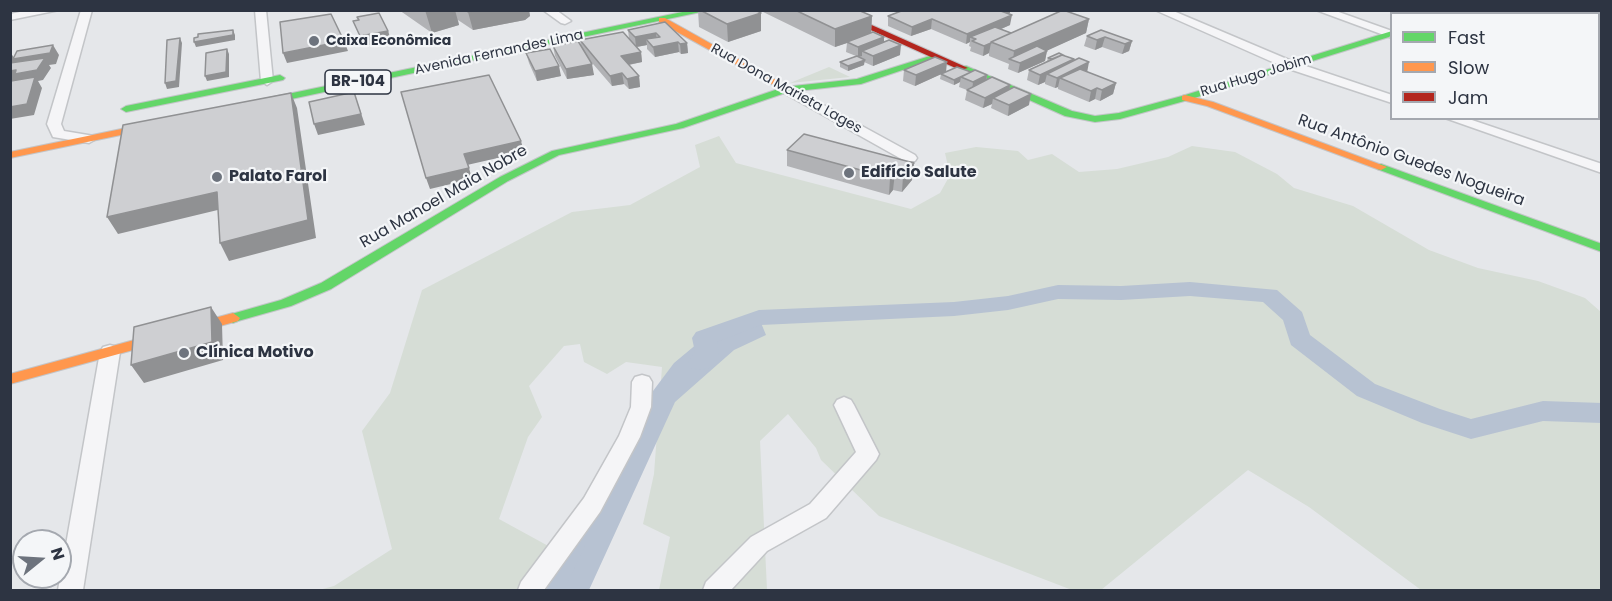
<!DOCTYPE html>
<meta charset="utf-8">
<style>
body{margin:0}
#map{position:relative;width:1612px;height:601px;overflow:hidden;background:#e5e7ea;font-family:Poppins,sans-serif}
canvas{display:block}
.frame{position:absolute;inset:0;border:12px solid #2d3442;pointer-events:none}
.legend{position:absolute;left:1390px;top:12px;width:210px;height:108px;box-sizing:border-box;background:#f4f6f8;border:2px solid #a4a8af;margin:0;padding:8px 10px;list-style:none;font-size:18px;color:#2d3442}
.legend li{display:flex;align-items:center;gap:12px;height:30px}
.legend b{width:30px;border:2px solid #a4a8af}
.north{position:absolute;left:12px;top:529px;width:60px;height:60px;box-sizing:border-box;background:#f4f6f8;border:2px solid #a4a8af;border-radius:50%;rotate:72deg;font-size:16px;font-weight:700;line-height:24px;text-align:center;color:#2d3442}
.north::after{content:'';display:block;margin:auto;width:21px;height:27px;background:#6d737d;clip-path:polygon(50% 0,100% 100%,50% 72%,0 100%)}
</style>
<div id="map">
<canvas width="1612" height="601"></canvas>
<div class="frame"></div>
<ul class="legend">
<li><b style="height:8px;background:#63d668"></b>Fast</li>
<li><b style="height:8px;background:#ff974d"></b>Slow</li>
<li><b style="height:8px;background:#b3261e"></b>Jam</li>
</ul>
<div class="north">N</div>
</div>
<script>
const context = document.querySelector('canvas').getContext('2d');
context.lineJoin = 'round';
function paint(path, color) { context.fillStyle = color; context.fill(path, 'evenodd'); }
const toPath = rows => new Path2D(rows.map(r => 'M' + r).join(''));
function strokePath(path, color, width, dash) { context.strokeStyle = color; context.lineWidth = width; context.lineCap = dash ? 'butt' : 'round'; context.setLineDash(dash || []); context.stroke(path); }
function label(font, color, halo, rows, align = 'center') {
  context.font = font + ' Poppins,sans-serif'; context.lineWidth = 4.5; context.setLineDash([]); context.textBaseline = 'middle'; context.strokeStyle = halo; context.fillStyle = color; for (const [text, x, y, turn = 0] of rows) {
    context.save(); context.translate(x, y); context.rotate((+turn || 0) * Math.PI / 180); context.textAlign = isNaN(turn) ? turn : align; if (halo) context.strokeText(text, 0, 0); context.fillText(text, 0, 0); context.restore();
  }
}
const green = toPath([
 [829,67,850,77,790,83],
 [719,136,736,163,911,209,940,193,950,175,945,153,976,147,1018,151,1028,160,1052,154,1079,172,1117,169,1168,157,1192,146,1235,152,1277,174,1294,188,1353,206,1429,250,1478,268,1538,281,1585,298,1601,312,1601,590,1421,590,1309,507,1248,470,1101,590,1072,590,879,516,821,460,816,448,788,414,760,441,767,590,659,590,670,537,643,524,654,474,662,367,626,362,607,374,584,362,580,344,564,346,529,386,542,417,528,437,499,519,552,548,520,590,319,590,334,586,392,549,362,431,390,393,422,290,572,212,630,205,700,167,695,145]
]);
const water = toPath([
 [759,318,766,335,734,350,675,402,589,590,549,590,642,414,641,407,674,363,704,338]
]);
const canal = toPath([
 [1190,282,1277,290,1302,312,1310,335,1375,384,1440,409,1471,419,1543,401,1602,403,1602,423,1543,421,1471,439,1422,423,1357,396,1291,345,1283,320,1263,302,1190,296,1121,300,1058,299,1008,310,954,316,761,325,717,342,719,354,709,368,700,370,691,368,688,362,695,352,692,338,696,332,759,310,954,302,1008,296,1058,285,1121,286,1190,282],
 [570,533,581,537,585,546,564,590,533,590,559,537,570,533]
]);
const street = toPath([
 [30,10,59,10,10,20,10,14,30,10],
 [81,10,92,10,61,124,64,131,94,136,96,139,89,143,53,137,47,124,81,10],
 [255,10,266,10,273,81,267,85,261,81,255,10],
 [543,10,556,10,571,21,565,24,561,23,543,10],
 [1155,10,1171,10,1294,62,1392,95,1392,103,1286,68,1155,10],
 [1316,10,1333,10,1392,31,1392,38,1316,10],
 [787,85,915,155,917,158,915,161,905,161,782,92,781,89,787,85],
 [1598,101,1602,102,1602,110,1598,109,1598,101],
 [1445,118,1466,118,1602,164,1602,173,1445,118],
 [110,345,117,347,120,352,83,590,58,590,100,352,103,347,110,345],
 [642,375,649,377,652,382,651,407,640,437,600,512,544,590,518,590,521,582,584,498,619,436,631,407,632,382,635,377,642,375],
 [844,397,851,400,854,405,879,454,876,460,826,518,767,551,731,590,703,590,706,582,751,537,810,504,856,452,834,405,837,400,844,397]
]);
const fast = toPath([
 [692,10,710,10,249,108,244,105,249,102,692,10],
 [1515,10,1528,10,1534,14,1521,14,1515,10],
 [1392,31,1392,36,1188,100,1120,119,1095,122,1065,116,958,68,966,66,1072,111,1095,116,1119,113,1182,96,1392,31],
 [933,55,941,57,861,84,788,92,683,128,559,155,508,181,331,289,291,306,238,321,233,323,226,318,228,315,281,300,321,283,500,177,552,151,676,124,784,87,857,79,933,55],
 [280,75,285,78,283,80,126,112,121,109,126,106,280,75],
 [1381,164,1602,244,1602,252,1377,169,1377,165,1381,164]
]);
const slow = toPath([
 [659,18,665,18,792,89,784,91,659,22,659,18],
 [1598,30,1602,30,1602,35,1598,35,1598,30],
 [1185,95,1213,102,1387,167,1381,170,1377,169,1207,106,1182,100,1182,96,1185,95],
 [165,120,169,121,169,125,10,158,10,152,165,120],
 [233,313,240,318,238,321,10,384,10,374,233,313]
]);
const jam = toPath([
 [826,10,838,10,968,68,960,70,826,10],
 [1456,10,1469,10,1463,14,1451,14,1456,10]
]);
const wall = toPath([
 [399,10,529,10,530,16,525,20,473,30,458,20,459,25,432,33],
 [698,10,755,10,761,31,728,42,699,27],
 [759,10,858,10,872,16,871,33,884,37,884,42,900,55,873,66,864,62,864,65,848,71,840,67,840,62,856,56,846,52,847,43,835,47],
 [1010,13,1008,14,1010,25,1001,29,1011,33,1089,19,1086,33,1047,50,1045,61,1018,73,1008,69,1009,64,989,56,989,53,983,56,970,51,971,47,969,46,970,42,966,44,931,29,911,36,888,26,888,16],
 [353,21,388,31,391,41,364,46],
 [665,22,687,43,688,53,681,54,679,52,655,57,647,49,647,45,637,47,641,52,642,62,629,65,639,76,640,87,629,89,624,84,612,86,587,57,594,75,567,79,555,56,553,46,581,46,580,40,629,39,628,30],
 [1101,30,1132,41,1129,51,1122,54,1102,47,1095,50,1084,46,1087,36],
 [526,53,561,76,537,81,529,63],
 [1048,58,1074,59,1074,61,1087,72,1116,83,1113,94,1100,101,1095,99,1089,102,1058,89,1058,87,1055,88,1045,84,1045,82,1038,85,1027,80,1029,70,1047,61],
 [904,70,971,72,987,75,987,80,1010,85,1009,90,1029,105,1008,116,991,108,992,104,983,108,965,100,967,90,959,87,960,82,954,85,940,79,941,74,915,86,903,81],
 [787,150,914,163,912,180,902,192,893,190,889,195,787,166]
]);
const shadedWall = toPath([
 [425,10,455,10,459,25,432,33],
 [478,10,529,10,530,16,525,20,473,30,468,12],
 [997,10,1010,10,1010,13,995,19],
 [761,13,761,31,728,42,727,24],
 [1012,15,1010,25,976,40,970,37,970,42,966,44,967,34],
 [872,16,871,34,847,42,847,43,835,47,835,29],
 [932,19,931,29,911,36,912,27],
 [1089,19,1086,33,1020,63,1013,60,1014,51],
 [233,30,235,35,235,40,196,47,194,42],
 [388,31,391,41,364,46,360,36],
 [656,33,657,42,646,39,647,45,636,47,635,37],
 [884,37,884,47,862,51,862,56,858,57,858,47],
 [1105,37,1102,47,1095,50,1097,40],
 [180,38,182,43,179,87,167,89,165,83],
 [344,41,348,51,287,63,283,53],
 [1132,41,1129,51,1122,54,1125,44],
 [678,42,679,52,655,57,653,47],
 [687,43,688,53,681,54,680,44],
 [991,43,989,53,983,56,984,46],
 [53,45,59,55,56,64,49,65,51,68,43,80,38,81,42,88,34,115,10,119,10,52,15,59],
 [901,45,900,55,873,66,873,56],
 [227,49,229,54,229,77,207,81,205,76],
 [1047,51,1045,61,1018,73,1020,63],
 [641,52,642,62,622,66,621,56],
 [1074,59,1072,69,1047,74,1045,82,1038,85,1040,75],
 [865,60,864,65,848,71,848,66],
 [947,62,946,72,915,86,916,75],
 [1089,62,1087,73,1060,78,1058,87,1055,88,1057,78],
 [592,64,594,75,567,79,566,69],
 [559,66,561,76,537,81,535,71],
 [622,73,624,84,612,86,610,76],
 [987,75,986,86,972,92,973,82],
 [639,76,640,87,629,89,627,79],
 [961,77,960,82,954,85,954,80],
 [1116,83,1113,94,1100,101,1102,90],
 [1010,85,1009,95,993,98,992,104,983,108,985,98],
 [1097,88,1095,99,1089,102,1091,91],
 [354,92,365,125,318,135,314,124],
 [291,93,297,108,316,238,229,261,220,243],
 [1031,94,1029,105,1008,116,1009,105],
 [521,141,524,152,467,165,464,154],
 [914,163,912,180,902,192,903,176],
 [469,168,472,179,430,189,426,178],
 [895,173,893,190,889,195,890,178],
 [217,192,226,208,118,234,107,217],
 [211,307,222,324,223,360,144,383,131,365]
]);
const building = toPath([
 [465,10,478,10,468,12,465,10],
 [700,10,755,10,761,13,727,24,700,10],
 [795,10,858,10,872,16,835,29,795,10],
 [904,10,998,10,1012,15,967,34,932,19,912,27,888,16,904,10],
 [1063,10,1089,19,1014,51,991,42,1063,10],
 [379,13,388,31,360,36,353,21,359,20,357,17,379,13],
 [331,14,344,41,283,53,280,22,331,14],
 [665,22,687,43,680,44,678,42,653,47,646,39,660,37,656,33,635,37,628,30,665,22],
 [995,27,1011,33,991,42,991,43,984,46,972,41,976,39,970,37,995,27],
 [233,30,233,35,194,42,194,38,198,37,198,34,233,30],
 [1101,30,1132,41,1125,44,1105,37,1097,40,1087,36,1101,30],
 [623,32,641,52,621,56,639,76,627,79,622,73,610,76,580,40,623,32],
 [873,32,884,37,858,47,847,42,873,32],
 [180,38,176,81,165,83,167,40,180,38],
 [889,40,901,45,873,56,862,51,889,40],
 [578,41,592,64,566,69,553,46,578,41],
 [53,45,50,53,13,59,17,51,53,45],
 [1037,46,1047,51,1020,63,1009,59,1037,46],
 [227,49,226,72,205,76,206,53,227,49],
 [550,49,559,66,535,71,526,53,550,49],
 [1059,53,1065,56,1062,55,1052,59,1048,58,1059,53],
 [1062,55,1074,59,1040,75,1029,70,1062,55],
 [857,56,865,60,848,66,840,62,857,56],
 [935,57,947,62,916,75,904,70,935,57],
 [45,58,37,70,15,74,16,70,10,71,10,63,45,58],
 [1079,58,1089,62,1057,78,1047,74,1079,58],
 [957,67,971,72,954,80,941,74,957,67],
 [1080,69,1116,83,1102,90,1097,88,1091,91,1060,78,1080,69],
 [975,70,987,75,973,82,961,77,975,70],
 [489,75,521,141,464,154,469,168,426,178,401,92,489,75],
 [35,77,27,104,10,107,11,81,35,77],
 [992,77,1010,85,985,98,967,90,992,77],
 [1014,87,1031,94,1009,105,993,98,1014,87],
 [354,92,361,114,314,124,309,102,354,92],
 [291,93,308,220,220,243,217,192,107,217,123,125,291,93],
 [804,134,914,163,903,176,895,173,890,178,787,150,804,134],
 [211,307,212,342,131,365,134,327,211,307]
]);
const markers = [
 [314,41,6,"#6d737d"],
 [849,173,6,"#6d737d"],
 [217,177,6,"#6d737d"],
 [184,353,6,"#6d737d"]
];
const farPoinames = [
 ["Caixa Econômica",326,41]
];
const farStreetnames = [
 ["Avenida Fernandes Lima",499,53,-12],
 ["Rua Hugo Jobim",1256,76,-17],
 ["Rua Dona Marieta Lages",786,89,29]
];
const shields = [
 [358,82,66]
];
const shieldNames = [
 ["BR-104",358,82]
];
const streetNames = [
 ["Rua Antônio Guedes Nogueira",1411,161,20],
 ["Rua Manoel Maia Nobre",444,197,-30]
];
const poiNames = [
 ["Edifício Salute",861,173],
 ["Palato Farol",229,177],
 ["Clínica Motivo",196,353]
];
paint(green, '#d6ddd6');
paint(water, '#b7c2d2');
paint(canal, '#b7c2d2');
strokePath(street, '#c3c5c8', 3);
strokePath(fast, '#c3c5c8', 2);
strokePath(slow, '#c3c5c8', 2);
strokePath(jam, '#c3c5c8', 2);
paint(street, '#f5f5f7');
paint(fast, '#63d668');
paint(slow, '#ff974d');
paint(jam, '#b3261e');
paint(wall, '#b1b2b5');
paint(shadedWall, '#909193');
paint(building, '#cecfd2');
strokePath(building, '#909193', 1.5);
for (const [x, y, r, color] of markers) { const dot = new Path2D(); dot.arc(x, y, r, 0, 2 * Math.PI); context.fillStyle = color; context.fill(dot); strokePath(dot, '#f4f6f8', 2); }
label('bold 14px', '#2d3442', '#f4f6f8', farPoinames, 'left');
label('14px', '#2d3442', '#f4f6f8', farStreetnames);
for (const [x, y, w] of shields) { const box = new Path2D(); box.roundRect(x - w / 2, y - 12, w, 24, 4.5); context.fillStyle = '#f4f6f8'; context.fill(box); strokePath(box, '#2d3442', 1.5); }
label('bold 15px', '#2d3442', null, shieldNames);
label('16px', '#2d3442', '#f4f6f8', streetNames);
label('bold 16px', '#2d3442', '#f4f6f8', poiNames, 'left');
</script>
